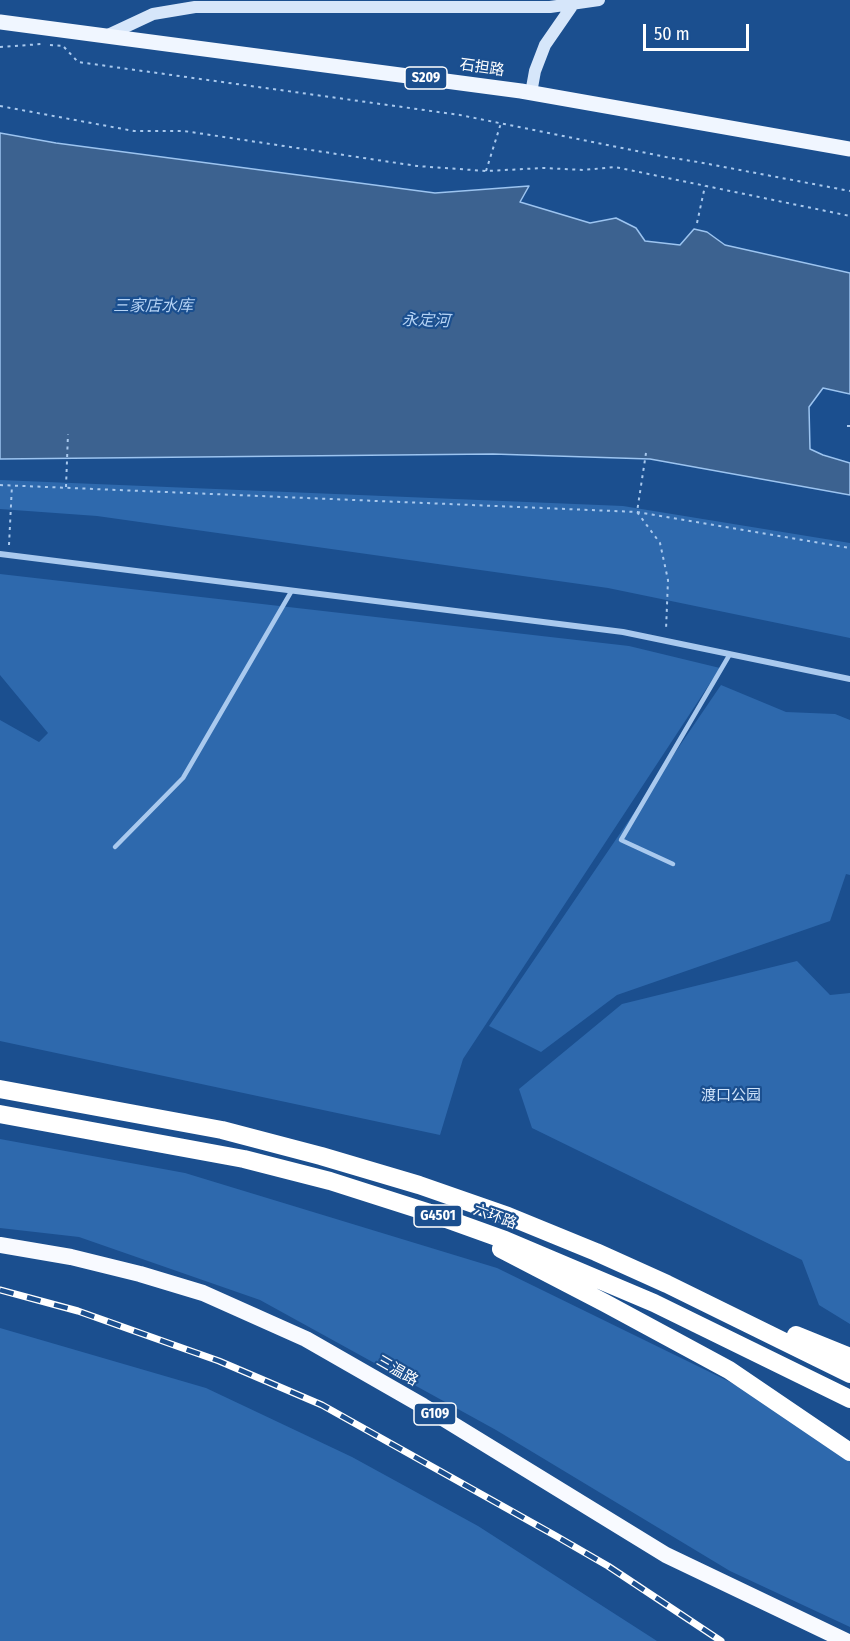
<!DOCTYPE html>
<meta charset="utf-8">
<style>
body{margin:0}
#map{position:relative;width:850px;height:1641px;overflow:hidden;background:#1b4f8f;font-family:"Fira Sans Condensed",sans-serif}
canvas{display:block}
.scale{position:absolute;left:643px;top:24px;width:106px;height:27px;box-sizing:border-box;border:3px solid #fff;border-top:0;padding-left:8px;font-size:18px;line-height:21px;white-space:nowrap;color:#fff;-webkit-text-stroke:4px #1b4f8f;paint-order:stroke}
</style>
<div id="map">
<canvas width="850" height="1641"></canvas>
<div class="scale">50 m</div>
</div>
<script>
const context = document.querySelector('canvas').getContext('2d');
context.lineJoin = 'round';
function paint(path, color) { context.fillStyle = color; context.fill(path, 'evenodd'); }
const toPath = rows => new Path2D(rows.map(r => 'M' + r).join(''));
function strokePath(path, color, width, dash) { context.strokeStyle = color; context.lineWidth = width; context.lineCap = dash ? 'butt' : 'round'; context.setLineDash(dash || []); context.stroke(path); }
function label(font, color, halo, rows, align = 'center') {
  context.font = font + ' "Fira Sans Condensed","Noto Sans SC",sans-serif'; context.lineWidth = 4.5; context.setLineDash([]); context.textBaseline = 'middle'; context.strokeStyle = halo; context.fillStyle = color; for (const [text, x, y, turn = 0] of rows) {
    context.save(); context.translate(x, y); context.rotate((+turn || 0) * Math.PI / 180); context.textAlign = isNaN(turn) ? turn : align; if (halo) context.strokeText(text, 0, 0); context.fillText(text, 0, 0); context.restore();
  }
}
const green = toPath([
 [0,480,623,506,850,543,850,638,608,588,97,516,0,509],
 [0,574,629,646,720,668,463,1059,440,1135,0,1041,0,720,39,742,48,733,0,675],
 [721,685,786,712,835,714,850,720,850,875,846,874,830,921,617,995,541,1052,489,1026],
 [797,961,830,995,850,993,850,1324,819,1305,802,1260,532,1128,519,1089,622,1004],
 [0,1139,185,1173,497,1268,726,1380,850,1443,850,1627,730,1571,496,1430,260,1300,79,1237,0,1228],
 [0,1328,206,1388,352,1457,478,1526,657,1641,0,1641]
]);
const water = toPath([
 [0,133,56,143,435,193,529,186,520,202,590,223,616,218,636,228,645,241,680,245,694,229,707,232,725,245,850,273,850,394,823,388,809,407,810,449,823,455,850,463,850,495,650,459,493,454,0,459,0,133]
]);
const path = toPath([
 [50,45,64,46],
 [0,47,42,44],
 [64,47,78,62,460,115,666,157,698,162,850,191],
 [0,106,134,131,184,131,417,166,486,171,544,168,583,170,615,167,850,216],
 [486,171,501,123],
 [697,223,705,186],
 [847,426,850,426],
 [646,453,637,512,660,543,668,580,666,630],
 [0,485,637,512,850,548],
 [66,487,68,434],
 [9,545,12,485]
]);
const service = toPath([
 [115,847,183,778,291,592],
 [673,864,621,840,730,654]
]);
const minor = toPath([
 [0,554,623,632,850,679]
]);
const secondary = toPath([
 [108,35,153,14,195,7,550,7,599,0],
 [531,93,535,71,545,45,574,3]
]);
const primary = toPath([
 [0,22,521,91,850,149]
]);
const trunk = toPath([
 [0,1245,71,1257,140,1274,203,1293,306,1339,423,1406,666,1555,846,1641]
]);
const motorway = toPath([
 [0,1089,222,1130,321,1156,419,1185,508,1216,596,1252,667,1284,850,1374],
 [0,1114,244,1159,330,1181,427,1212,505,1240,654,1303,850,1399],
 [501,1249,605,1303,729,1370,850,1452],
 [796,1335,850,1357]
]);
const rail = toPath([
 [0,1290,78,1311,219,1361,322,1405,556,1536,608,1566,721,1641]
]);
const shields = [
 [426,78,42],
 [438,1216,48],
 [435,1414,42]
];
const shieldNames = [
 ["S209",426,78],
 ["G4501",438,1216],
 ["G109",435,1414]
];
const streetNames = [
 ["石担路",482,68,8],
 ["六环路",495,1217,20],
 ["三温路",397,1371,30]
];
const parkNames = [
 ["渡口公园",731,1096]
];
const waterNames = [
 ["三家店水库",153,307],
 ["永定河",426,321,2]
];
paint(green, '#2e69ad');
paint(water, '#3c6290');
strokePath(water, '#9cc4f0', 1.5);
strokePath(path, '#a9c9ee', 2, [3, 4.5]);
strokePath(service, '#a9c9ee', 4.5);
strokePath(minor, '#a9c9ee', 6);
strokePath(secondary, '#d6e6fa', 12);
strokePath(primary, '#f0f6ff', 15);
strokePath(trunk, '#f8faff', 16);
strokePath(motorway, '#fff', 18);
strokePath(rail, '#fff', 7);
strokePath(rail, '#1b4f8f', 4.5, [14]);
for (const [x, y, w] of shields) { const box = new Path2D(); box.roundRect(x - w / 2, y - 11, w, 22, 4.5); context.fillStyle = '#1b4f8f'; context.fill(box); strokePath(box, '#fff', 1.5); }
label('bold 14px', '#fff', null, shieldNames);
label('15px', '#fff', '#1b4f8f', streetNames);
label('15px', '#cfe3fa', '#1b4f8f', parkNames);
label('italic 16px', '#b5d3f5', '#1b4f8f', waterNames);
</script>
